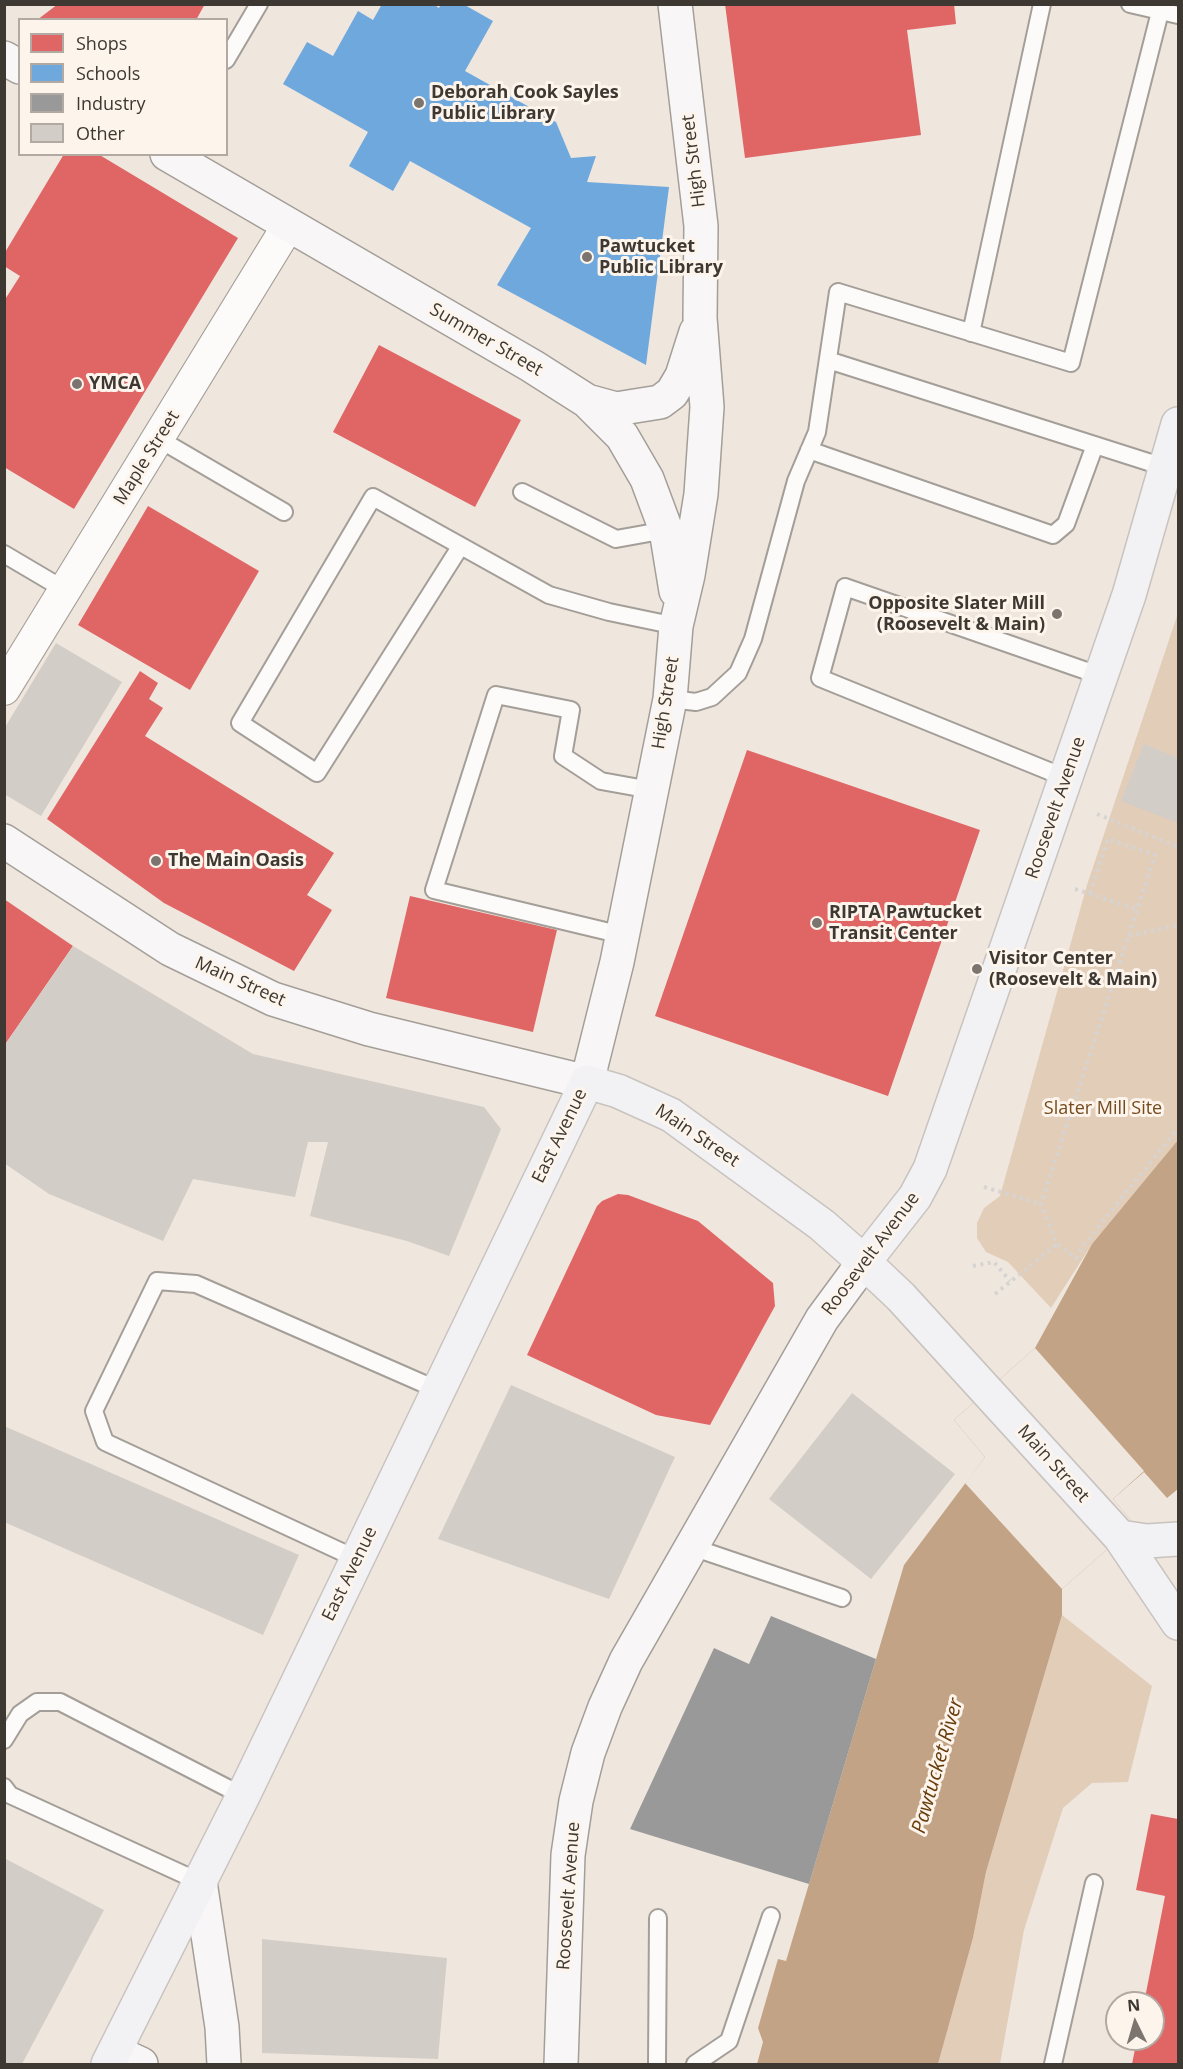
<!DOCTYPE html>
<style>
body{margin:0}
#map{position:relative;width:1183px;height:2069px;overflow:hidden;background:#efe6de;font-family:"Open Sans",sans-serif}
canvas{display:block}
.frame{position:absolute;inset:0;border:6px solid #3e3833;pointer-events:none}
.legend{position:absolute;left:18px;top:18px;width:210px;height:138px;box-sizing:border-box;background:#fdf4ec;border:2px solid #b1a9a2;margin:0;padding:8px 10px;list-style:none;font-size:18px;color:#3e3833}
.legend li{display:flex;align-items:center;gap:12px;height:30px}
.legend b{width:30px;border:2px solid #b1a9a2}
.north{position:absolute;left:1105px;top:1991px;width:60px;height:60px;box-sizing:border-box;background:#fdf4ec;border:2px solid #b1a9a2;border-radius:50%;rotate:355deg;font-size:16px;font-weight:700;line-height:24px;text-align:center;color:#3e3833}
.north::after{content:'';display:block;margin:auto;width:21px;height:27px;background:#7c756f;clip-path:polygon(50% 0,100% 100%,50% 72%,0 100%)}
</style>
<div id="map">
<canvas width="1183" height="2069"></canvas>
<div class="frame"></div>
<ul class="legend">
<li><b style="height:16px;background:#e06666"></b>Shops</li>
<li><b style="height:16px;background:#6fa8dc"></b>Schools</li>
<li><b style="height:16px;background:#999"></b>Industry</li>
<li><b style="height:16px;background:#d3cdc7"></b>Other</li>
</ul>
<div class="north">N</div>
</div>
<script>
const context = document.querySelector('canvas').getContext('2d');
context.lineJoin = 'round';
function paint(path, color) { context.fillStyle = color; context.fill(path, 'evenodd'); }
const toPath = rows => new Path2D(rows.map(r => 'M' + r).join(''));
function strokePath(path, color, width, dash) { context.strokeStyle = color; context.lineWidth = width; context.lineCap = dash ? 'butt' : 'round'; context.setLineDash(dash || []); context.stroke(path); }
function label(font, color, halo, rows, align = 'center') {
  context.font = font + ' "Open Sans",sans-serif'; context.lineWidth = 6; context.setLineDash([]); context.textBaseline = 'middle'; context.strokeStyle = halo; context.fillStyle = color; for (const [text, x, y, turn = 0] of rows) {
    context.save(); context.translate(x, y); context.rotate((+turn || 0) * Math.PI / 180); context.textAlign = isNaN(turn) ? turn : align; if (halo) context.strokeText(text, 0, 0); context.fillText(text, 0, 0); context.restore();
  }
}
const green = toPath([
 [1178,613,1178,1140,1092,1244,1051,1308,1008,1262,986,1252,977,1238,977,1223,984,1208,1000,1196,1087,885],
 [1062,1615,1152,1686,1128,1782,1092,1783,1063,1808,1024,1930,1000,2064,938,2064,973,1938,986,1872]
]);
const water = toPath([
 [1178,1140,1178,1489,1167,1498,1144,1472,1113,1499,1135,1525,1062,1589,1062,1615,986,1872,973,1938,938,2064,757,2064,763,2042,758,2028,778,1959,786,1961,904,1565,985,1457,954,1420,1035,1348,1092,1244]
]);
const pier = toPath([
 [1035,1348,1144,1471,1113,1499,1135,1525,1062,1589,965,1483,985,1457,954,1420]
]);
const shops = toPath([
 [58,4,205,4,196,20,37,20],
 [725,4,954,4,956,24,907,30,921,135,745,158],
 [64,154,98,154,238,238,74,509,4,467,4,301,20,276,4,266,4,254],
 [379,345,521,420,475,507,333,432],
 [148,506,259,571,190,690,78,625],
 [140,671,158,683,149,699,163,708,145,736,334,853,307,895,332,910,294,971,164,903,47,819],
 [747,750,980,830,888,1096,655,1016],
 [410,896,557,930,533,1032,386,998],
 [4,899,73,946,4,1046],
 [618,1194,628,1195,698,1221,773,1283,775,1306,710,1425,656,1415,527,1355,597,1206,602,1201],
 [1151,1814,1178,1819,1178,2064,1132,2064,1137,2039,1153,2039,1153,2003,1144,2003,1165,1896,1136,1890]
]);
const schools = toPath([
 [382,4,433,4,439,8,441,4,463,4,493,21,465,71,556,122,571,158,596,156,587,182,669,187,646,365,497,285,531,228,410,161,393,191,349,166,368,132,283,84,307,42,333,56,358,11,373,20]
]);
const industry = toPath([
 [771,1616,876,1659,809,1884,630,1829,714,1648,749,1664]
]);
const building = toPath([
 [56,643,122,682,41,816,4,794,4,729],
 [1144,744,1178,758,1178,823,1121,801],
 [73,946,253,1054,484,1107,501,1129,449,1256,407,1241,310,1216,328,1142,308,1142,295,1197,193,1179,163,1241,49,1194,4,1163,4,1046],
 [511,1385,675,1457,609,1599,438,1539],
 [852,1393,955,1474,871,1579,769,1499],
 [4,1426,299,1555,263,1635,4,1522],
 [4,1858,104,1910,22,2064,4,2064],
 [262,1939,447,1958,438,2059,262,2053]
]);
const path = toPath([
 [1097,814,1178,847],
 [1075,889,1137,909],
 [1090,893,1108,839,1155,855,1041,1204,1057,1244,1076,1258,1083,1246,1178,1128],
 [1129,936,1178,925],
 [984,1187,1041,1204],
 [973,1266,994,1262,1010,1281],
 [995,1294,1057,1244]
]);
const service = toPath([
 [1130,4,1178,15],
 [226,60,259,4],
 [971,333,1042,4],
 [828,360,1167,468],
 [159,439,284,512],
 [809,450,1053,535,1066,524,1095,445],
 [522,492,616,539,666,530],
 [460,547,317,773,240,723,373,497,549,595,609,612,676,626],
 [4,554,65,590],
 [670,699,696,702,712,697,738,673,753,639,796,481,817,432,838,292,1071,363,1162,4],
 [1066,778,820,678,845,587,1101,676],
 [622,935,434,890,496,695,571,710,563,756,601,781,651,790],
 [692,1547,842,1598],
 [357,1559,105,1442,94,1411,157,1281,196,1284,438,1390],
 [4,1740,20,1714,37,1702,60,1702,243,1796],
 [4,1787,10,1795,200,1882],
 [657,2064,658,1918],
 [695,2064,729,2041,771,1916],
 [1053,2064,1094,1883]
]);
const minor = toPath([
 [4,689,288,226]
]);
const secondary = toPath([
 [4,58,20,67],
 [167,154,532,366,587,401,622,436,647,479,666,530,676,591],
 [587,401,616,409,660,402,672,393,682,376,696,332],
 [4,841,170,949,273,999,369,1029,587,1082,617,962,670,699,676,626,688,575,701,494,707,407,700,318,701,226,675,4],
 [200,1882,222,2027,224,2064],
 [115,2052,141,2064],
 [561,2064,568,1855,576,1801,588,1753,605,1707,626,1661,822,1319,864,1262]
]);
const primary = toPath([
 [864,1262,915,1197,930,1169,1129,595,1178,424],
 [1120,1537,1147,1541,1178,1539],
 [108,2064,243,1796,587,1082,618,1091,671,1115,822,1225,864,1262,901,1297,1120,1537,1178,1623]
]);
const markers = [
 [419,103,6,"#7c756f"],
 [587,257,6,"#7c756f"],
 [77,384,6,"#7c756f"],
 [1057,614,6,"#7c756f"],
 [156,861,6,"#7c756f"],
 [817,923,6,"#7c756f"],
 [977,969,6,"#7c756f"]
];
const poiNames = [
 ["Deborah Cook Sayles",431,93],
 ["Public Library",431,114],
 ["Pawtucket",599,247],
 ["Public Library",599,268],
 ["YMCA",89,384],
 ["Opposite Slater Mill",1045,604,"right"],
 ["(Roosevelt & Main)",1045,625,"right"],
 ["The Main Oasis",168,861],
 ["RIPTA Pawtucket",829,913],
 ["Transit Center",829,934],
 ["Visitor Center",989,959],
 ["(Roosevelt & Main)",989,980]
];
const streetNames = [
 ["High Street",694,161,-97],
 ["Summer Street",486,340,30],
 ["Maple Street",147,458,-58],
 ["High Street",666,703,-81],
 ["Roosevelt Avenue",1056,808,-71],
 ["Main Street",240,982,24],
 ["East Avenue",560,1136,-64],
 ["Main Street",697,1136,34],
 ["Roosevelt Avenue",871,1254,-53],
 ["Main Street",1053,1464,48],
 ["East Avenue",350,1574,-64],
 ["Roosevelt Avenue",569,1896,-86]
];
const parkNames = [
 ["Slater Mill Site",1103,1109]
];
const waterNames = [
 ["Pawtucket River",938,1766,-74]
];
paint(green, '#e2cdb9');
paint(water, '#c3a385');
paint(pier, '#efe6de');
paint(shops, '#e06666');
paint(schools, '#6fa8dc');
paint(industry, '#999');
paint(building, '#d3cdc7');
strokePath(service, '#a49e98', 20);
strokePath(minor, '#a49e98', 34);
strokePath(secondary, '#a49e98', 36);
strokePath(primary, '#c8c3bf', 36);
strokePath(path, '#d6d4d2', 4, [3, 4.5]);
strokePath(service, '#fdfbfa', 16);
strokePath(minor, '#fdfbfa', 32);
strokePath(secondary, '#f8f6f7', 33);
strokePath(primary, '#f2f1f3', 33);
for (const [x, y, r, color] of markers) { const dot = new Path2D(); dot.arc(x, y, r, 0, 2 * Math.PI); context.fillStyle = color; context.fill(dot); strokePath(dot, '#fdf4ec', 2); }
label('bold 18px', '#3e3833', '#fdf4ec', poiNames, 'left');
label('18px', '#3e3833', '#fdf4ec', streetNames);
label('18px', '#754a1d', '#fdf4ec', parkNames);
label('italic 20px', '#673c0c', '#fdf4ec', waterNames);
</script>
